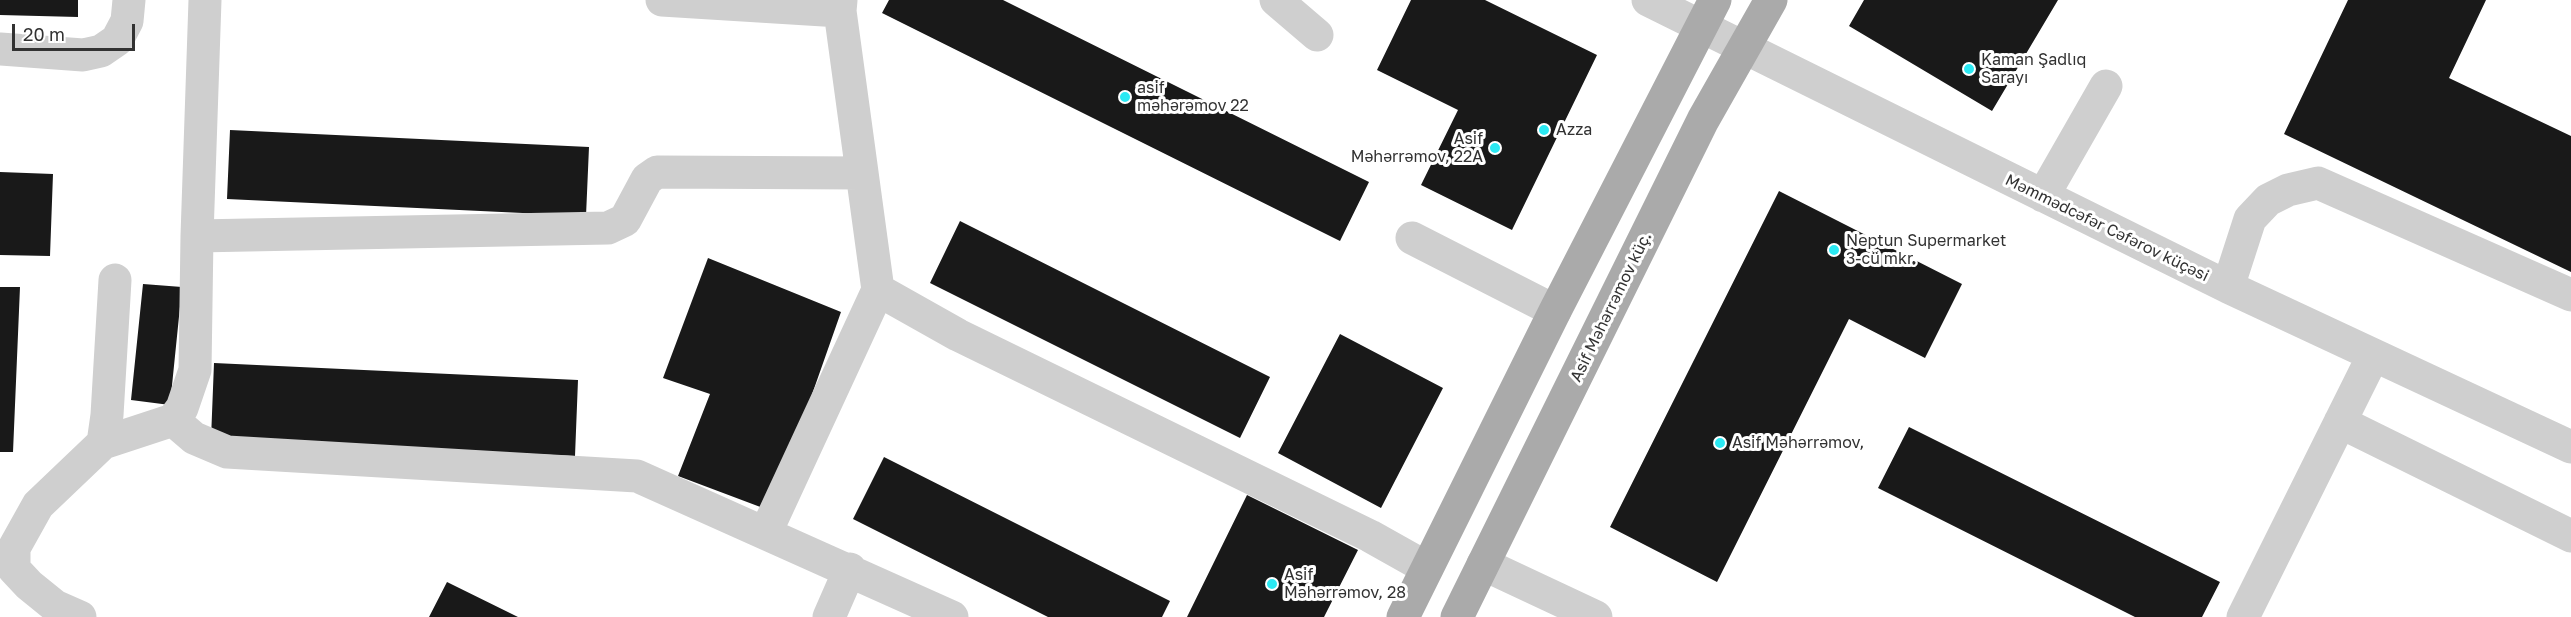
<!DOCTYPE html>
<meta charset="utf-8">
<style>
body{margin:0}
#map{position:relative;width:2571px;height:617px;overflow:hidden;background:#fff;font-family:"Golos Text",sans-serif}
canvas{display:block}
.scale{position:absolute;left:12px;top:24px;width:123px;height:27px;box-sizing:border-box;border:3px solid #323232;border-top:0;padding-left:8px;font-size:18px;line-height:21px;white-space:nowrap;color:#323232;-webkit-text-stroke:4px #fff;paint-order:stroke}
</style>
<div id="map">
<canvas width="2571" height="617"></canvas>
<div class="scale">20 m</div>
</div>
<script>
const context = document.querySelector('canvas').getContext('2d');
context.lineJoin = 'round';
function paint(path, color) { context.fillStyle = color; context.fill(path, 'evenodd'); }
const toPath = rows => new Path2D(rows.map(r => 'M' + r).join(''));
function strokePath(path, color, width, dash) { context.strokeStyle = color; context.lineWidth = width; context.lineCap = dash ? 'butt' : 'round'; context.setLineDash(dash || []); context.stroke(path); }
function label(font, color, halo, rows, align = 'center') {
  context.font = font + ' "Golos Text",sans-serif'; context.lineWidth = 6; context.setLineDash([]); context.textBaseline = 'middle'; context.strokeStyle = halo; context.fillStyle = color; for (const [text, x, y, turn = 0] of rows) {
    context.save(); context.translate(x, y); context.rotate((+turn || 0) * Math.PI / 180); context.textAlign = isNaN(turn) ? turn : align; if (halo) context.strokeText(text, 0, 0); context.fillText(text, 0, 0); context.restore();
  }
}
const building = toPath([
 [0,0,78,0,78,17,0,15],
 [889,0,1003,0,1369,182,1340,241,882,13],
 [1411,0,1485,0,1597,55,1512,230,1421,185,1458,110,1377,70],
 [1864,0,2058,0,1992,111,1849,26],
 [2348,0,2486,0,2449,78,2571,136,2571,272,2284,134],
 [230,130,589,147,586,216,227,199],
 [0,172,53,174,50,256,0,255],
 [1779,191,1962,284,1925,358,1849,319,1717,582,1610,527],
 [960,221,1270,377,1240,438,930,283],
 [708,258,841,312,771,511,678,476,710,394,663,378],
 [143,284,182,287,170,405,131,400],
 [0,287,20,287,13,452,0,452],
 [1340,334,1443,388,1381,508,1278,453],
 [214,363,578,380,575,456,211,439],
 [1909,427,2220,582,2202,617,2135,617,1878,488],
 [884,457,1170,601,1162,617,1048,617,853,519],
 [1247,495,1358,550,1324,617,1187,617],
 [447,582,518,617,429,617]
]);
const minor = toPath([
 [662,0,840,11],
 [1276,0,1317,35],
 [1648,0,2228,287,2571,447],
 [0,49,83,55,101,51,117,40,127,21,129,0],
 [2043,196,2106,86],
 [197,236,608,228,625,220,647,179,657,172,862,173],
 [1412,238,1555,311],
 [2228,287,2250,219,2268,200,2288,190,2318,183,2571,295],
 [878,290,958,335,1370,536,1427,568],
 [173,420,194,438,227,452,637,476,952,617],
 [2340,422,2571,536],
 [103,443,107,415,115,280],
 [766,532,878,290,840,11,841,0],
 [1483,564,1596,617],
 [80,617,55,606,29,585,14,569,14,548,38,505,103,443,173,420,182,408,195,370,197,236,205,0],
 [829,617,850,569],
 [2243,617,2373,356]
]);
const major = toPath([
 [1403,617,1555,311,1715,0],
 [1457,617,1703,120,1771,0]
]);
const markers = [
 [1969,69,6,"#2be9f3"],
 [1125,97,6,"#2be9f3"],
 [1544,130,6,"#2be9f3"],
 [1495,148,6,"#2be9f3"],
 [1834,250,6,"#2be9f3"],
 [1720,443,6,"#2be9f3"],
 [1272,584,6,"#2be9f3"]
];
const poiNames = [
 ["Kaman Şadlıq",1981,60],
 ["Sarayı",1981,78],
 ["asif",1137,88],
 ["məhərəmov 22",1137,106],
 ["Azza",1556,130],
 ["Asif",1483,139,"right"],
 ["Məhərrəmov, 22A",1483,157,"right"],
 ["Neptun Supermarket",1846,241],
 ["3-cü mkr.",1846,259],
 ["Asif Məhərrəmov,",1732,443],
 ["Asif",1284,575],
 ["Məhərrəmov, 28",1284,593]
];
const streetNames = [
 ["Məmmədcəfər Cəfərov küçəsi",2107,228,26],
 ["Asif Məhərrəmov küç.",1611,307,-64]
];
paint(building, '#191919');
strokePath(minor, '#cfcfcf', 33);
strokePath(major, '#aaa', 33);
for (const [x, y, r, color] of markers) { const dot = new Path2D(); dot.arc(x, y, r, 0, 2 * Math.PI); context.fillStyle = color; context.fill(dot); strokePath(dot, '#fff', 2); }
label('16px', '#323232', '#fff', poiNames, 'left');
label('16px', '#323232', '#fff', streetNames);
</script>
